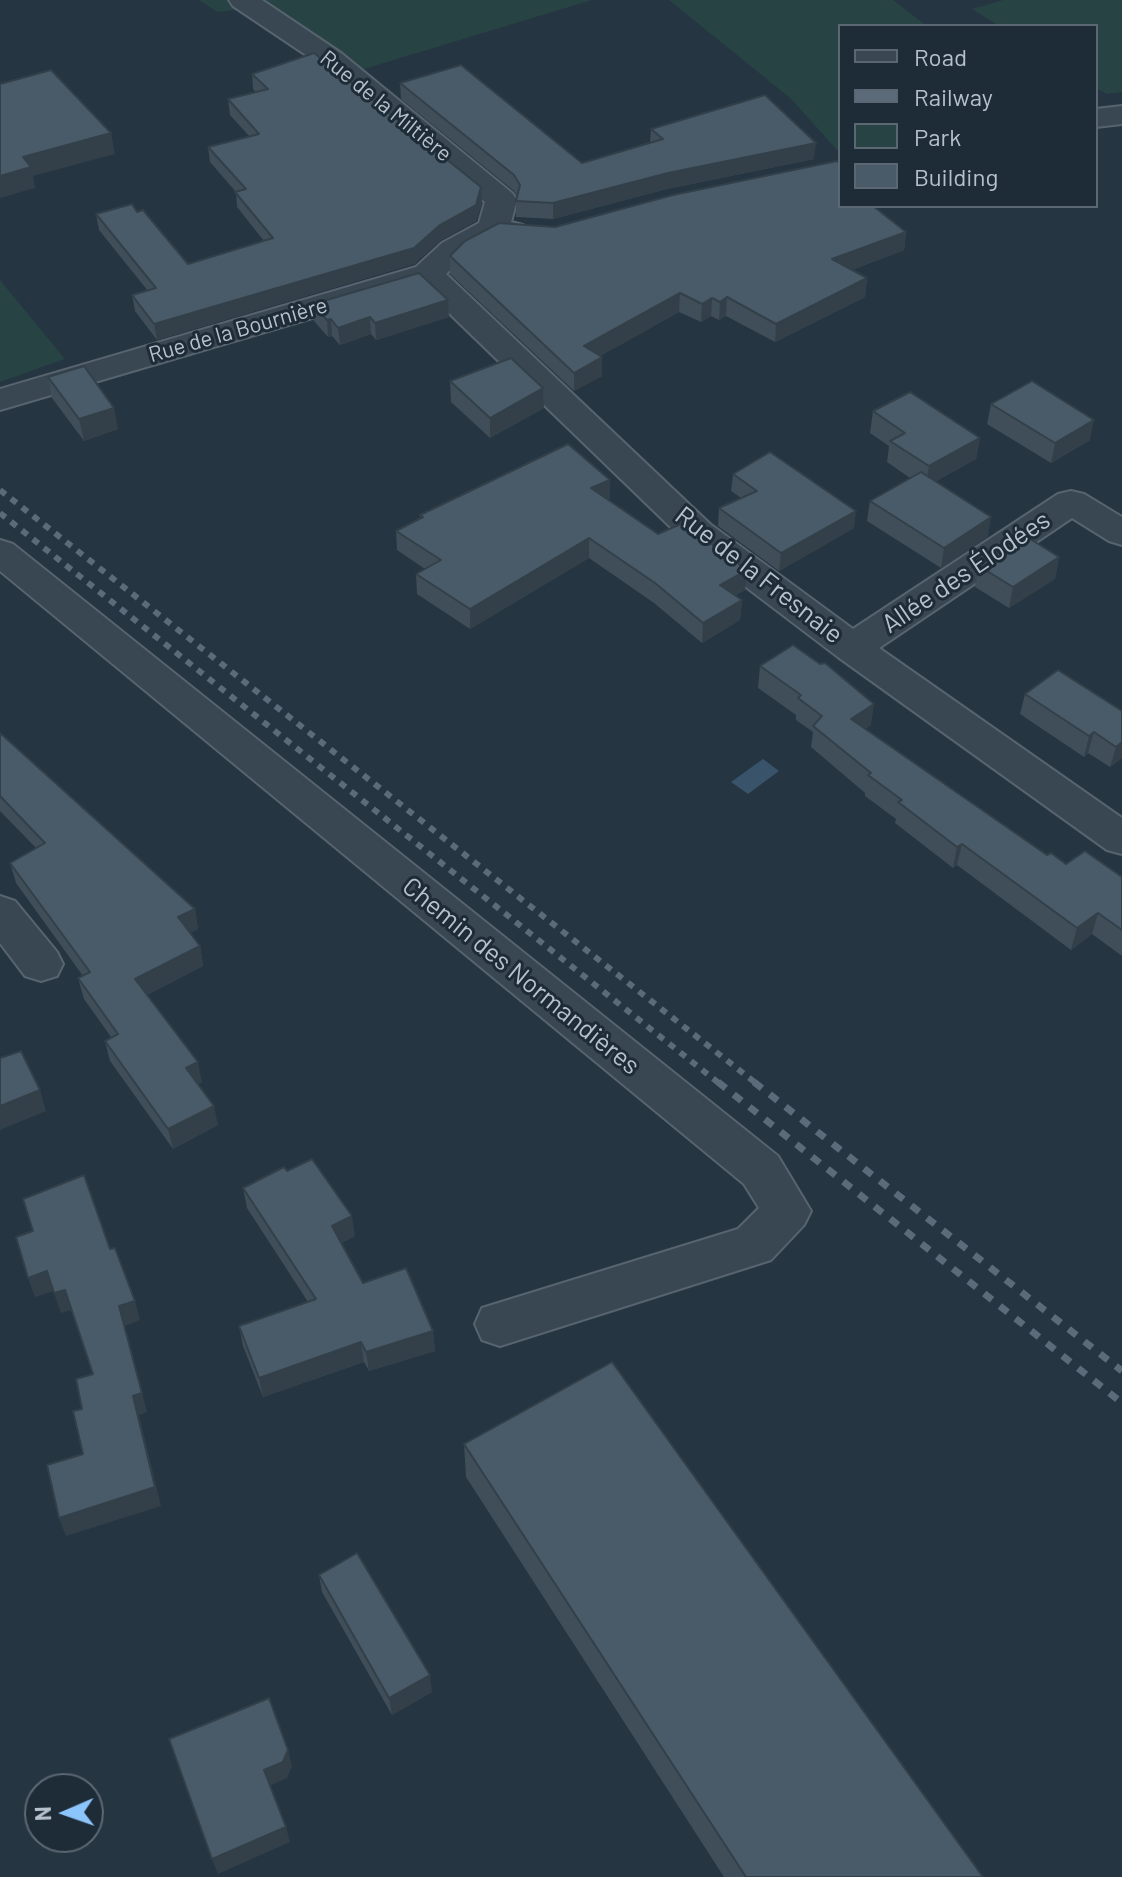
<!DOCTYPE html>
<meta charset="utf-8">
<style>
body{margin:0}
#map{position:relative;width:1122px;height:1877px;overflow:hidden;background:#253542;font-family:Barlow,sans-serif}
canvas{display:block}
.legend{position:absolute;left:838px;top:24px;width:260px;height:184px;box-sizing:border-box;background:#1e2c37;border:2px solid #5b6873;margin:0;padding:10px 14px;list-style:none;font-size:24px;color:#b6c1cc}
.legend li{display:flex;align-items:center;gap:16px;height:40px}
.legend b{width:40px;border:2px solid #5b6873}
.north{position:absolute;left:24px;top:1773px;width:80px;height:80px;box-sizing:border-box;background:#1e2c37;border:2px solid #5b6873;border-radius:50%;rotate:268deg;font-size:22px;font-weight:700;line-height:32px;text-align:center;color:#b6c1cc}
.north::after{content:'';display:block;margin:auto;width:28px;height:36px;background:#8cc4fc;clip-path:polygon(50% 0,100% 100%,50% 72%,0 100%)}
</style>
<div id="map">
<canvas width="1122" height="1877"></canvas>
<ul class="legend">
<li><b style="height:10px;background:#394752"></b>Road</li>
<li><b style="height:10px;background:#5b6b79"></b>Railway</li>
<li><b style="height:22px;background:#274343"></b>Park</li>
<li><b style="height:22px;background:#495b68"></b>Building</li>
</ul>
<div class="north">N</div>
</div>
<script>
const context = document.querySelector('canvas').getContext('2d');
context.lineJoin = 'round';
function paint(path, color) { context.fillStyle = color; context.fill(path, 'evenodd'); }
const toPath = rows => new Path2D(rows.map(r => 'M' + r).join(''));
function strokePath(path, color, width, dash) { context.strokeStyle = color; context.lineWidth = width; context.lineCap = dash ? 'butt' : 'round'; context.setLineDash(dash || []); context.stroke(path); }
function label(font, color, halo, rows, align = 'center') {
  context.font = font + ' Barlow,sans-serif'; context.lineWidth = 6; context.setLineDash([]); context.textBaseline = 'middle'; context.strokeStyle = halo; context.fillStyle = color; for (const [text, x, y, turn = 0] of rows) {
    context.save(); context.translate(x, y); context.rotate((+turn || 0) * Math.PI / 180); context.textAlign = isNaN(turn) ? turn : align; if (halo) context.strokeText(text, 0, 0); context.fillText(text, 0, 0); context.restore();
  }
}
const green = toPath([
 [199,0,592,0,351,73,263,7,217,12],
 [669,0,893,0,927,26,840,26,838,151,790,98],
 [1003,0,1122,0,1122,92,1107,94,1096,88,1096,26,999,26,972,9],
 [0,280,65,359,0,382]
]);
const water = toPath([
 [763,759,779,771,748,794,731,782]
]);
const minor = toPath([
 [229,0,262,0,341,53,512,193,517,200,511,222,523,225,528,232,523,239,512,242,498,238,464,257,446,274,710,524,853,629,1058,494,1071,491,1084,494,1122,517,1122,545,1109,541,1072,518,879,648,1122,818,1122,854,1107,850,838,657,684,540,421,286,0,410,0,389,416,267,442,243,479,223,485,202,321,65,233,6,229,0],
 [1122,106,1122,124,1096,127,1096,109,1122,106],
 [0,540,13,544,778,1156,811,1211,804,1225,771,1260,500,1346,482,1340,475,1324,482,1308,738,1229,759,1208,744,1184,0,571,0,540],
 [0,896,15,901,57,952,63,964,57,976,41,981,25,976,0,943,0,896]
]);
const railFar1 = toPath([
 [0,490,757,1084],
 [0,513,720,1084]
]);
const rail = toPath([
 [718,1082,1122,1403],
 [754,1082,1122,1371]
]);
const wall = toPath([
 [252,74,482,203,476,221,441,240,414,264,157,340,135,311,132,295,148,291,99,230,96,214,137,212,188,264,264,241,237,207,236,192,210,162,208,147,249,136,230,115,228,99,256,92,253,89],
 [400,83,582,163,650,142,651,129,814,159,667,189,553,219,516,217,516,201,517,196,514,191,401,99],
 [840,206,906,232,904,250,852,270,867,278,865,297,775,342,726,316,719,320,711,316,701,322,679,312,600,356,602,376,574,391,450,274,450,256,555,227],
 [313,304,449,317,376,340,371,334,340,345,332,336,328,337,314,321],
 [48,377,118,429,84,441,52,398],
 [450,381,543,388,544,408,490,438,451,402],
 [991,404,1090,440,1051,463,987,424],
 [873,411,980,438,976,459,936,481,988,537,941,568,867,521,870,501,910,478,887,462,889,446,870,433],
 [733,474,854,528,779,571,718,526,719,508,741,498,731,491],
 [609,500,658,534,745,590,735,596,742,600,740,620,702,643,654,603,589,558,470,629,417,594,416,574,425,569,397,550,396,531,421,518,420,515,610,500],
 [1059,557,1055,579,1009,608,975,587,979,566],
 [760,666,871,725,865,729,1047,855,1066,864,1122,877,1122,956,1092,934,1071,950,957,865,953,868,895,823,896,819,865,796,865,793,811,747,813,732,796,720,796,715,758,688],
 [1025,694,1122,711,1122,758,1110,767,1088,753,1084,757,1020,714],
 [0,733,195,909,198,929,190,933,200,946,203,966,147,995,202,1082,198,1084,218,1125,173,1149,110,1061,105,1041,111,1037,84,999,78,978,83,976,16,883,10,863,36,848,0,811],
 [287,1171,355,1236,341,1243,363,1283,433,1331,435,1351,369,1371,364,1362,263,1397,243,1346,239,1326,308,1302,247,1208,243,1188],
 [464,1444,983,1877,724,1877,466,1477],
 [319,1575,432,1692,392,1715,322,1592]
]);
const shadedWall = toPath([
 [111,133,115,154,33,176,35,188,0,198,0,176,23,157],
 [816,143,814,159,667,189,553,219,553,203,668,173],
 [481,187,482,203,476,221,441,240,414,264,157,340,154,324,440,225],
 [906,232,904,250,830,278,832,259],
 [867,278,865,297,775,342,776,324],
 [680,293,679,312,583,365,584,346],
 [727,297,726,316,719,320,720,302],
 [712,298,711,316,701,322,702,304],
 [448,300,449,317,376,340,375,323],
 [370,317,371,334,340,345,338,328],
 [331,319,332,336,328,337,327,320],
 [602,357,602,376,574,391,574,373],
 [543,388,544,408,490,438,490,418],
 [114,408,118,429,84,441,79,419],
 [1094,420,1090,440,1051,463,1055,443],
 [980,438,976,459,925,488,929,466],
 [610,480,610,500,590,508,591,488],
 [856,511,854,528,779,571,781,553],
 [991,517,988,537,941,568,944,548],
 [589,538,589,558,470,629,470,609],
 [1059,557,1055,579,1009,608,1013,587],
 [747,570,745,590,719,605,720,585],
 [742,600,740,620,702,643,703,623],
 [874,704,871,725,848,740,851,719],
 [1094,732,1088,753,1084,757,1089,736],
 [1122,742,1122,758,1110,767,1116,747],
 [962,844,957,865,953,868,957,847],
 [195,909,198,929,182,937,178,917],
 [1098,913,1092,934,1071,950,1077,928],
 [200,946,203,966,139,999,135,979],
 [198,1062,202,1082,190,1088,186,1068],
 [40,1090,46,1111,0,1130,0,1106],
 [214,1106,218,1125,173,1149,168,1129],
 [352,1216,355,1236,335,1246,332,1226],
 [47,1271,54,1291,35,1297,28,1278],
 [65,1290,71,1310,61,1313,54,1293],
 [135,1301,140,1320,125,1326,147,1412,139,1415,161,1506,66,1536,59,1518,133,1396,119,1306],
 [433,1331,435,1351,369,1371,366,1352],
 [361,1342,364,1362,263,1397,259,1378],
 [430,1675,432,1692,392,1715,389,1698],
 [288,1750,292,1766,287,1778,269,1786,264,1770],
 [286,1827,290,1842,218,1874,212,1859]
]);
const building = toPath([
 [314,53,481,187,476,205,440,225,414,248,154,324,132,295,156,288,96,214,132,204,137,212,143,210,188,264,273,238,235,192,246,189,208,147,259,134,228,99,268,89,252,74,314,53],
 [461,65,582,163,663,139,651,129,765,95,816,143,668,173,553,203,516,201,520,185,514,175,400,83,461,65],
 [51,70,111,133,23,157,31,167,0,176,0,84,51,70],
 [837,161,840,164,840,206,873,206,906,232,832,259,867,278,776,324,727,297,720,302,712,298,702,304,680,293,584,346,602,357,574,373,450,256,465,241,499,223,555,227,673,195,837,161],
 [419,273,448,300,375,323,370,317,338,328,331,319,327,320,313,304,419,273],
 [511,358,543,388,490,418,450,381,511,358],
 [84,366,114,408,79,419,48,377,84,366],
 [1032,381,1094,420,1055,443,991,404,1032,381],
 [910,392,980,438,929,466,890,441,905,433,873,411,910,392],
 [568,444,610,480,591,488,658,534,683,523,747,570,720,585,742,600,703,623,655,583,589,538,470,609,416,574,441,560,396,531,423,517,420,515,568,444],
 [770,452,856,511,781,553,719,508,757,491,733,474,770,452],
 [921,472,991,517,944,548,870,501,921,472],
 [1024,535,1059,557,1013,587,979,566,1024,535],
 [793,645,820,664,825,663,874,704,851,719,1047,855,1051,853,1066,864,1085,851,1122,877,1122,930,1098,913,1077,928,962,844,957,847,898,802,902,800,868,775,871,773,813,726,822,716,798,698,801,695,760,666,793,645],
 [1058,670,1122,711,1122,742,1116,747,1094,732,1089,736,1025,694,1058,670],
 [0,733,195,909,178,917,200,946,135,979,198,1062,186,1068,214,1106,168,1129,105,1041,118,1034,78,978,90,972,10,863,45,843,0,796,0,733],
 [21,1051,40,1090,0,1106,0,1058,21,1051],
 [312,1159,352,1216,332,1226,363,1283,406,1268,433,1331,366,1352,361,1342,259,1378,239,1326,316,1299,243,1188,284,1167,287,1171,312,1159],
 [84,1175,110,1249,115,1248,135,1301,119,1306,142,1393,133,1396,155,1487,59,1518,47,1465,83,1454,73,1411,82,1409,76,1379,93,1374,65,1290,54,1293,47,1271,28,1278,16,1237,33,1231,23,1199,84,1175],
 [612,1362,983,1877,746,1877,464,1444,612,1362],
 [357,1553,430,1675,389,1698,319,1575,357,1553],
 [269,1698,288,1750,283,1762,264,1770,286,1827,212,1859,169,1739,269,1698]
]);
const farStreetnames = [
 ["Rue de la Miltière",386,106,39],
 ["Rue de la Bournière",238,330,-16]
];
const streetNames = [
 ["Allée des Élodées",966,572,-34],
 ["Rue de la Fresnaie",759,575,38],
 ["Chemin des Normandières",521,976,39]
];
paint(green, '#274343');
paint(water, '#38536a');
strokePath(minor, '#57646f', 4);
paint(minor, '#394752');
strokePath(railFar1, '#5b6b79', 6, [7, 7]);
strokePath(rail, '#5b6b79', 7, [10, 10]);
paint(wall, '#3f4e59');
paint(shadedWall, '#334049');
paint(building, '#495b68');
strokePath(building, '#334049', 2);
label('22px', '#b6c1cc', '#1e2c37', farStreetnames);
label('26px', '#b6c1cc', '#1e2c37', streetNames);
</script>
